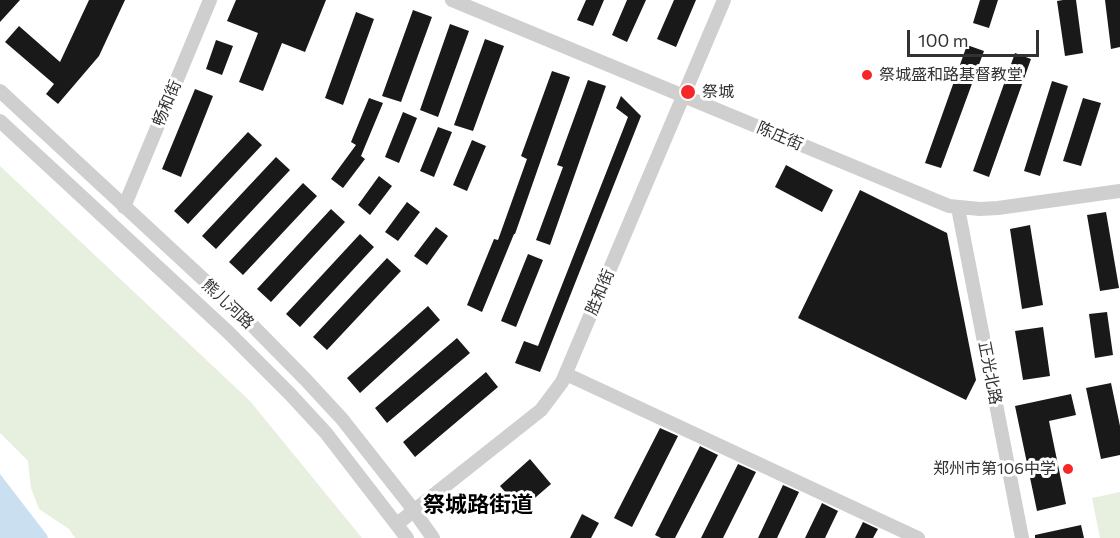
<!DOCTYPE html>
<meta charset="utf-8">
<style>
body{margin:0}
#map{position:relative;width:1120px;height:538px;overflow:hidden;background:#fff;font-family:Commissioner,sans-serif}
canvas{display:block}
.scale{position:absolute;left:907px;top:30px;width:132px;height:27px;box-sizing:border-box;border:3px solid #323232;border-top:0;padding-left:8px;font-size:18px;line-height:21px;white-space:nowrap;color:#323232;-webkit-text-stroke:4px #fff;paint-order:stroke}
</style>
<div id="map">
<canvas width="1120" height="538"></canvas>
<div class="scale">100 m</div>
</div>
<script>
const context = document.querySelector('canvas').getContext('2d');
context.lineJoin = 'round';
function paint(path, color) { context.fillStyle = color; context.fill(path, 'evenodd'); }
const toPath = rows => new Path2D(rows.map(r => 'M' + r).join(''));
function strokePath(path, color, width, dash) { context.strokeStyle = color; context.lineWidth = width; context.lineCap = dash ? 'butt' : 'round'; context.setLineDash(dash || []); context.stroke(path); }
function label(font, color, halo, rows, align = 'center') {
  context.font = font + ' Commissioner,"Noto Sans SC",sans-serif'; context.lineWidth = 6; context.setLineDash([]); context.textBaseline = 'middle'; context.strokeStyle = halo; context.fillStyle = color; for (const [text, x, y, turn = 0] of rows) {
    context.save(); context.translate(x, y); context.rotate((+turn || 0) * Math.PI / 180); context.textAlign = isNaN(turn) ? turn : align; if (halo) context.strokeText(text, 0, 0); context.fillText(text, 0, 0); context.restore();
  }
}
const green = toPath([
 [0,166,250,401,362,538,75,538,69,529,39,509,31,488,28,461,0,433],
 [1120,492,1120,538,1100,538,1092,498]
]);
const water = toPath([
 [0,474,47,535,48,538,0,538]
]);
const building = toPath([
 [0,0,20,0,0,22],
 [89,0,125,0,99,56,58,104,46,94,54,84,5,42,19,26,60,62],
 [236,0,326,0,305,52,282,43,263,91,239,82,258,33,227,21],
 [586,0,604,0,593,26,577,20],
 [627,0,646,0,627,42,612,35],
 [674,0,696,0,676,47,657,39],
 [980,0,998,0,989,28,973,23],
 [1063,0,1076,0,1083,53,1065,56,1057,1],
 [1105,0,1120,0,1120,47,1111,49],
 [413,10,432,17,401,102,382,96],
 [356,12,374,19,343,105,325,98],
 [450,24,469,31,438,117,420,110],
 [485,39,504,46,473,131,454,125],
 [216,40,233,46,222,75,206,69],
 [967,45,984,51,941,168,925,163],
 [1015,53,1031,59,989,177,973,171],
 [552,71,570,77,515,234,514,234,482,312,467,305,494,239,498,240,527,159,521,156],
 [588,80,606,86,550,245,536,240,563,167,557,165],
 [1052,81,1068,86,1040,176,1024,171],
 [195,89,213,96,181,177,162,169],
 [621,96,641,116,540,372,515,363,524,341,538,346,628,117,616,108],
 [369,98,383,103,361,156,365,159,343,188,331,179,356,145,351,142],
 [1083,98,1101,103,1081,166,1063,161],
 [403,112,417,118,399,163,385,157],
 [438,127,452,132,434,177,420,171],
 [248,132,262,145,188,224,174,211],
 [472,140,486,146,467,191,453,185],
 [276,157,290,170,216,249,202,236],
 [786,165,833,190,822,212,775,187],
 [379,176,392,186,370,215,358,205],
 [303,183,317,196,243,275,229,262],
 [860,190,947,233,976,380,966,400,798,318],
 [407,202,420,212,398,241,385,232],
 [331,209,345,222,271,302,257,289],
 [1106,212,1119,288,1100,291,1087,215],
 [1030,225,1043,305,1022,309,1010,229],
 [436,227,448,236,427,265,414,256],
 [360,234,374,247,300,327,286,314],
 [528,254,543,260,516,327,501,321],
 [387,258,401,271,327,350,313,337],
 [428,306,440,320,360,393,347,378],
 [1107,312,1113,355,1095,358,1089,314],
 [1043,327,1050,376,1023,380,1015,331],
 [457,338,470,353,387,423,375,408],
 [486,372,498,387,415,457,403,442],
 [1111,383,1120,426,1120,455,1101,459,1086,388],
 [1071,394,1076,415,1049,421,1066,504,1037,511,1015,406],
 [660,428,678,436,632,527,614,518],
 [700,446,718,455,675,538,661,538,655,535],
 [530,459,551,484,521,510,500,486],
 [738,464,756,472,723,538,701,538],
 [783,485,799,492,777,538,758,538],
 [822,503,838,511,825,538,805,538],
 [582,514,599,523,591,538,570,538],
 [863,522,878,529,873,538,855,538],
 [1081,525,1084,538,1035,538,1035,535]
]);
const minor = toPath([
 [452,0,949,206,980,209,998,208,1120,191],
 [0,91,243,316,305,379,342,419,409,504,433,538],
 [0,121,228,332,290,394,326,433,407,538],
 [124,207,210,0],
 [958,208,1022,538],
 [566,374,918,538],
 [397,524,541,410,562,382,724,0]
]);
const markers = [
 [867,75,6,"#f62729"],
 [688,92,8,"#f62729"],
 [1068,469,6,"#f62729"]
];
const poiNames = [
 ["祭城盛和路基督教堂",879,75],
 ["祭城",702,92],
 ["郑州市第106中学",1056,469,"right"]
];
const streetNames = [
 ["畅和街",167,103,-67],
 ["陈庄街",780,136,23],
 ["胜和街",600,292,-67],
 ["熊儿河路",228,304,43],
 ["正光北路",990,373,79]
];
const districtNames = [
 ["祭城路街道",478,505]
];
paint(green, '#e7efdf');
paint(water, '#cadff0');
paint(building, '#191919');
strokePath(minor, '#cfcfcf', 14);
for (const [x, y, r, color] of markers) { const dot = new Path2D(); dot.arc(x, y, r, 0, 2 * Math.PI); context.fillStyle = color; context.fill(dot); strokePath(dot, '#fff', 2); }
label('16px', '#323232', '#fff', poiNames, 'left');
label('16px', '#323232', '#fff', streetNames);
label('bold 22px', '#000', '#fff', districtNames);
</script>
